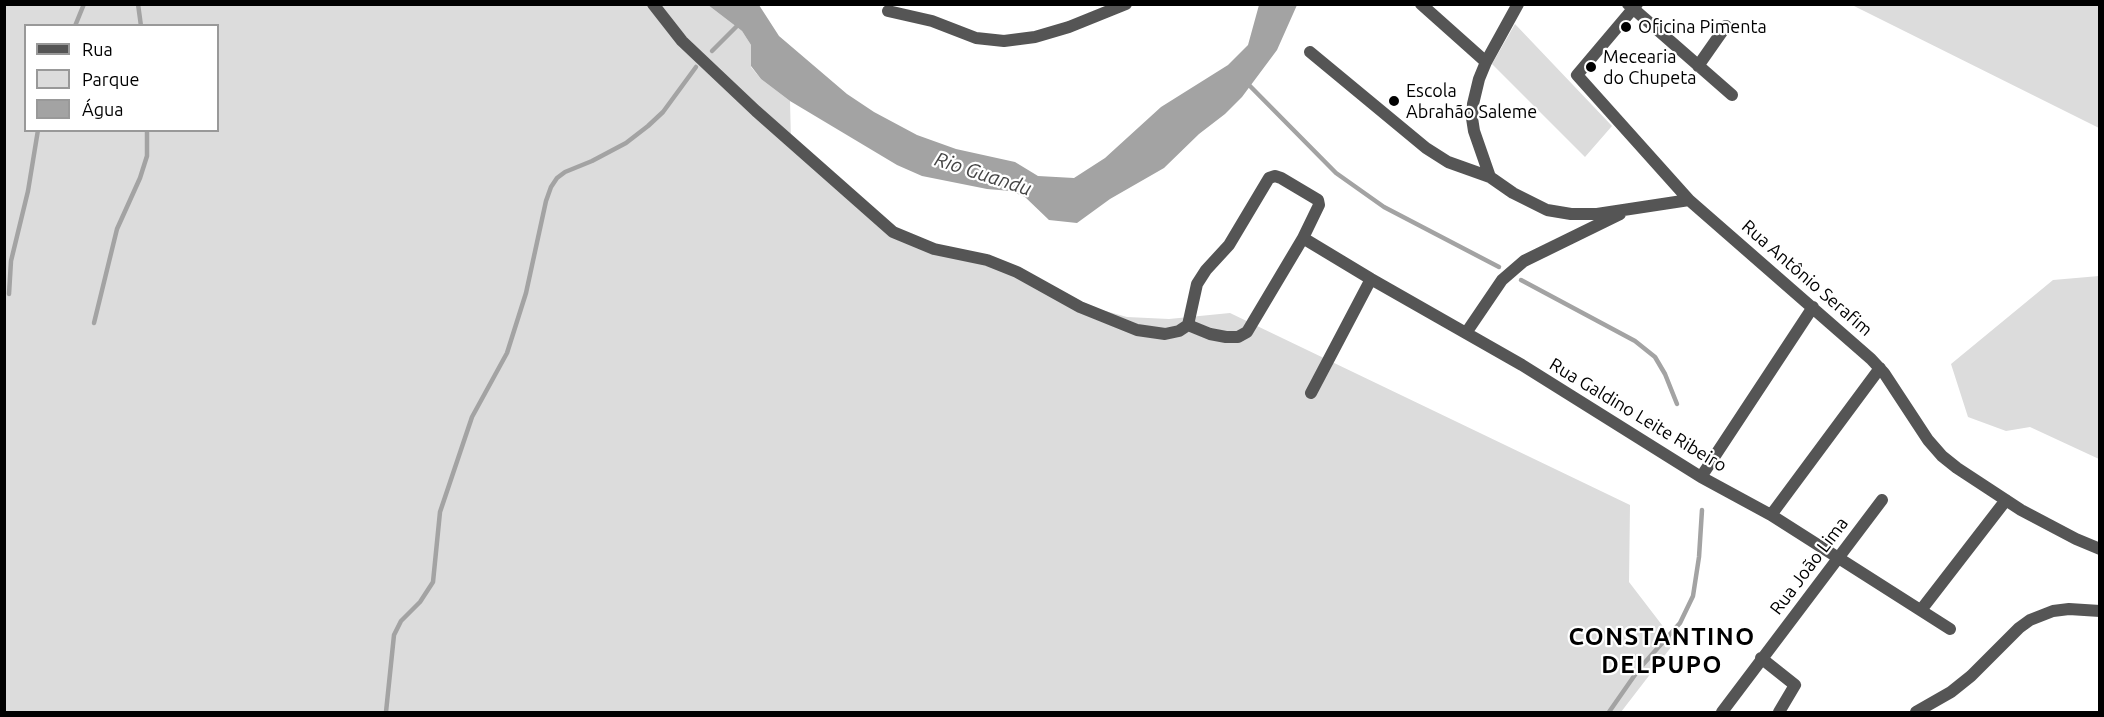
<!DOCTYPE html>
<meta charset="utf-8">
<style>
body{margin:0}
#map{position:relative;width:2104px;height:717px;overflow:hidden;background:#fff;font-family:Ubuntu,sans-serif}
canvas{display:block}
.frame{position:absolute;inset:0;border:6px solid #000;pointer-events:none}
.legend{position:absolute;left:24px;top:24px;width:195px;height:108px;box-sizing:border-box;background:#fff;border:2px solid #999;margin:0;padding:8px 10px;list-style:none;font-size:18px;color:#000}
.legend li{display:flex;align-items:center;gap:12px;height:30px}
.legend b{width:30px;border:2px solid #999}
</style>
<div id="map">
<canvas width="2104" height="717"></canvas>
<div class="frame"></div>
<ul class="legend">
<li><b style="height:8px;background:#555"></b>Rua</li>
<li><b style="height:16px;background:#dcdcdc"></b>Parque</li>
<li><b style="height:16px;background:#a3a3a3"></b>Água</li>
</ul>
</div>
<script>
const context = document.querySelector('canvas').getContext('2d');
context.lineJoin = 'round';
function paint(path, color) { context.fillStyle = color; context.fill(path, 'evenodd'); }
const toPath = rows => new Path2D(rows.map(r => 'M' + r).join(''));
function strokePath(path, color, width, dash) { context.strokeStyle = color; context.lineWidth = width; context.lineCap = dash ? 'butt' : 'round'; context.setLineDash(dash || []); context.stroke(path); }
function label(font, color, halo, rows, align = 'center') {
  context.font = font + ' Ubuntu,sans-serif'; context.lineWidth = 4.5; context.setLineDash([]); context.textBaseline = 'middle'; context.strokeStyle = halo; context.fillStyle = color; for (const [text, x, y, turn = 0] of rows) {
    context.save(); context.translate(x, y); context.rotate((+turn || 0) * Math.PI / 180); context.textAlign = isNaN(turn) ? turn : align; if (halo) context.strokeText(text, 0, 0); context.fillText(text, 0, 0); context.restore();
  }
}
const green = toPath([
 [4,5,708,5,742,31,751,45,751,67,761,79,790,101,791,141,901,239,990,264,1080,304,1127,317,1169,319,1230,313,1630,505,1629,582,1675,642,1621,712,5,712],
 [26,26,218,26,218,130,26,130],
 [1852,5,2099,5,2099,128],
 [1515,24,1612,126,1585,157,1492,64],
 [2099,276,2099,459,2030,427,2006,431,1968,417,1951,364,2053,280]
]);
const water = toPath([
 [708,5,759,5,779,36,847,94,874,112,917,135,956,149,1015,162,1038,176,1074,178,1105,158,1161,107,1228,65,1248,45,1259,5,1297,5,1277,50,1242,97,1225,114,1199,134,1164,168,1110,199,1077,223,1049,220,1025,197,1011,191,987,189,922,176,897,165,790,101,761,79,751,66,751,45,742,31]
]);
const stream = toPath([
 [138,4,141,26],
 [75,26,84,4],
 [712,51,740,23],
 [1247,83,1336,173,1384,207,1499,267],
 [1521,280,1635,341,1655,357,1665,374,1677,404],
 [9,294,11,261,28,191,38,130],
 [94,323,117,229,140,178,147,156,147,130],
 [386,712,394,635,401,621,420,602,433,582,440,512,472,417,507,353,526,293,546,201,551,187,557,178,565,172,592,161,626,143,648,126,663,112,696,67],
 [1609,712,1639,669,1680,623,1693,596,1699,557,1702,510]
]);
const minor = toPath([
 [653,4,682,41,756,111,893,232,934,249,987,260,1017,272,1080,307,1137,330,1165,334,1179,331,1188,325,1197,284,1206,270,1229,245,1269,178,1275,176,1281,178,1318,200,1319,205,1303,238,1247,332,1238,337,1226,337,1210,334,1188,325],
 [1421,4,1486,62],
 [1518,4,1486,62,1479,79,1473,104,1472,118,1474,131,1490,177,1513,193,1547,210,1571,214,1597,214,1689,200,1871,359,1884,373,1928,440,1942,456,1957,468,2021,510,2076,539,2100,549],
 [1628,4,1732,95],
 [1637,4,1577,75,1689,200],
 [888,11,932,21,976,38,1004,41,1035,37,1069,27,1126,4],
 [1310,52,1426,148,1448,162,1490,177],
 [1698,66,1726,26],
 [1303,238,1371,279,1522,365,1701,477,1771,515,1950,629],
 [1466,333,1502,280,1524,261,1620,214],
 [1311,393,1371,279],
 [1701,477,1813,307],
 [1771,515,1880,368],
 [1921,610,2006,500],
 [1761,658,1795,685,1779,712],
 [1722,712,1882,500],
 [1916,712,1951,692,1971,676,2019,628,2030,620,2053,611,2069,609,2100,611]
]);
const markers = [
 [1626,27,6,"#000"],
 [1591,67,6,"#000"],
 [1394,101,6,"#000"]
];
const poiNames = [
 ["Oficina Pimenta",1638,27],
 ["Mecearia",1603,57],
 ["do Chupeta",1603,78],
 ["Escola",1406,91],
 ["Abrahão Saleme",1406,112]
];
const streetNames = [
 ["Rua Antônio Serafim",1807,278,41],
 ["Rua Galdino Leite Ribeiro",1638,415,31],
 ["Rua João Lima",1809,566,-53]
];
const waterNames = [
 ["Rio Guandu",983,174,18]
];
const districtNames = [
 ["CONSTANTINO",1662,637],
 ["DELPUPO",1662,665]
];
paint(green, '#dcdcdc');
paint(water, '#a3a3a3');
strokePath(stream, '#a3a3a3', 4.5);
strokePath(minor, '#555', 12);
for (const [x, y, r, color] of markers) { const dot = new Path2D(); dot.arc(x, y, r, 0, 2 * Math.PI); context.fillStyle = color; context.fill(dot); strokePath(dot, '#fff', 2); }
label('18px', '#000', '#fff', poiNames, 'left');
label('18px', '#000', '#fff', streetNames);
label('italic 20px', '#444', '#fff', waterNames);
context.letterSpacing = '1.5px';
label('bold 24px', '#000', '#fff', districtNames);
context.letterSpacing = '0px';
</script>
